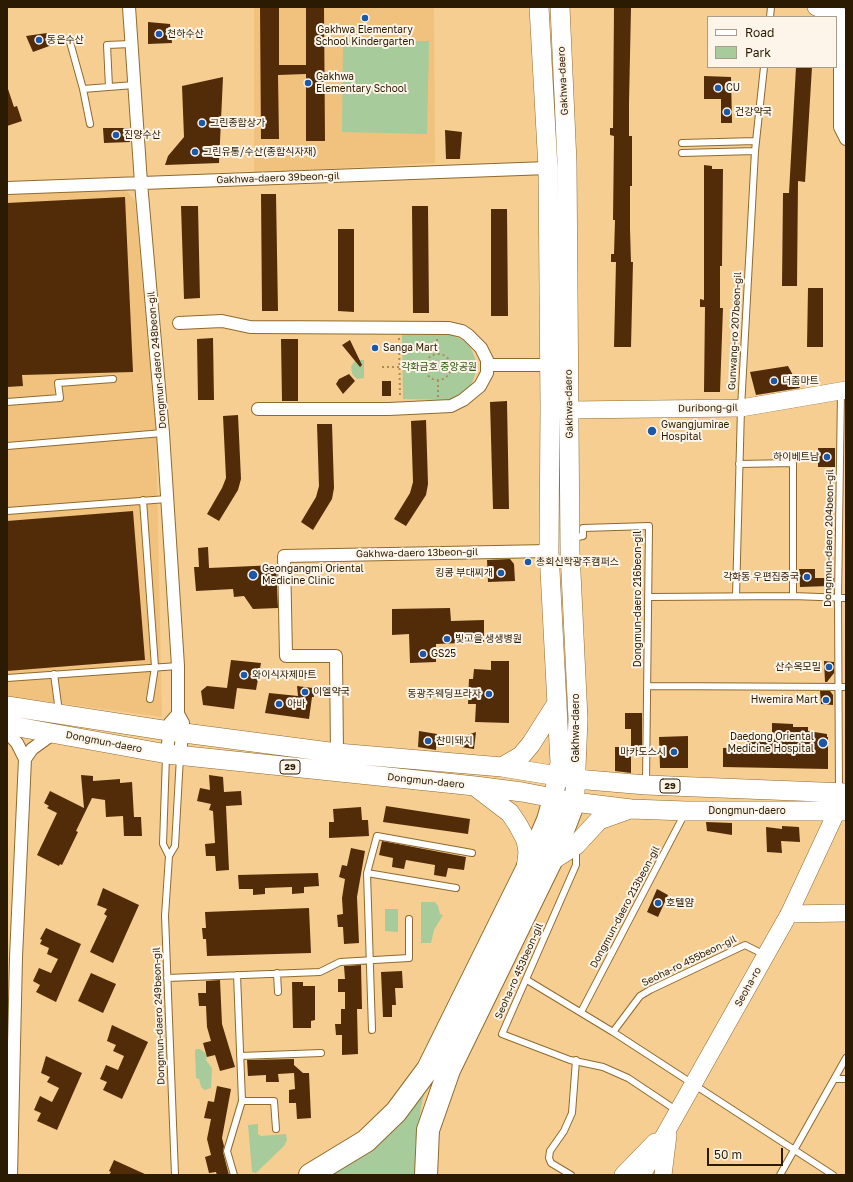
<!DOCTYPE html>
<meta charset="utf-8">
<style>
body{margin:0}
#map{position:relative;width:853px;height:1182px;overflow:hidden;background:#f7ce91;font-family:"Golos Text",sans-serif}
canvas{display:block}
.frame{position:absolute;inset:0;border:8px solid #2a1b02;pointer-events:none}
.legend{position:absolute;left:707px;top:16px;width:130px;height:52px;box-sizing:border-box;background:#fdf5e9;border:1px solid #a99e8d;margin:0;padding:5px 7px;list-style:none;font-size:12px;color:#2a1b02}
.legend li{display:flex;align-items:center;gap:8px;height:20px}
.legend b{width:20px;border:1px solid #a99e8d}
.scale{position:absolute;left:707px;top:1148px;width:76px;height:18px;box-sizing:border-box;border:2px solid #2a1b02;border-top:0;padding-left:5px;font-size:12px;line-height:14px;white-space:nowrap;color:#2a1b02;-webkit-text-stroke:3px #fdf5e9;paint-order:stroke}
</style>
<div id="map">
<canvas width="853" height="1182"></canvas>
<div class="frame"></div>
<ul class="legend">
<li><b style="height:5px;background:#fff"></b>Road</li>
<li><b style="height:11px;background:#a8cb9b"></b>Park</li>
</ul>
<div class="scale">50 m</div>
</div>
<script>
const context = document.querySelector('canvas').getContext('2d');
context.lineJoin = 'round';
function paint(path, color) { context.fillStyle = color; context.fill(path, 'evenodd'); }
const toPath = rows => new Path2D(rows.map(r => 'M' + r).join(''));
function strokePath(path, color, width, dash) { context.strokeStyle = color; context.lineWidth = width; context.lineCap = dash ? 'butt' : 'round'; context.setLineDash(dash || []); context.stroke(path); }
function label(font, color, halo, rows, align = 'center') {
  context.font = font + ' "Golos Text","Noto Sans KR",sans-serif'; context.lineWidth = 4; context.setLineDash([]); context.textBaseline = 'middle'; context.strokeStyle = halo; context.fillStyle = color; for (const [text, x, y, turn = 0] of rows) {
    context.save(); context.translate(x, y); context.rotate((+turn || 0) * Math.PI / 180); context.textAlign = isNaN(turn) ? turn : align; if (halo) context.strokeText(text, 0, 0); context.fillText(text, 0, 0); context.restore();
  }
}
const built = toPath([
 [254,7,434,7,435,163,254,173],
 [125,189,135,201,156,429,162,717,7,696,7,195]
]);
const green = toPath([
 [343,40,429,41,427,134,342,132],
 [450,334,465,341,471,349,475,358,475,375,470,388,467,392,450,400,403,399,402,335],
 [356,360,364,360,364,378,357,379,352,374,351,366],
 [421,902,435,902,438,906,440,914,443,915,434,930,431,943,421,943],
 [385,909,398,909,398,932,385,931],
 [196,1049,200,1049,206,1054,207,1057,206,1060,212,1068,211,1088,205,1090,201,1087,199,1079,196,1078,195,1051],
 [428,1079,422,1102,415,1146,416,1175,324,1175],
 [258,1124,258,1134,261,1136,286,1134,287,1140,284,1146,256,1173,252,1172,248,1125]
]);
const building = toPath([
 [260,7,279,7,279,65,306,65,306,7,324,7,325,141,306,141,306,74,278,75,279,139,261,139],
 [614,7,631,8,629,103,629,136,632,136,632,186,630,186,630,229,631,262,633,262,631,347,614,347,616,262,611,262,611,254,614,254,615,220,613,220,614,136,610,135,610,128,613,128],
 [148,22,170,24,172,43,148,44],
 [47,33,52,45,33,52,26,36],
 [796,67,812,67,805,182,798,181,797,286,782,286,783,193,789,193],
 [704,76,731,77,732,123,721,123,721,99,704,99],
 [223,77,219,163,165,165,168,156,184,137,182,86],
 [8,89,14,107,17,106,22,121,7,126],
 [103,128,129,128,130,142,104,143],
 [445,130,462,132,460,159,446,159],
 [704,165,712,166,712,169,723,169,722,266,720,266,720,308,723,308,720,392,704,392,705,307,700,307,700,299,704,300],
 [261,194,276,194,278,311,262,311],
 [125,197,133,372,22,375,23,386,7,387,7,203],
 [181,206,198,206,200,298,184,299],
 [412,206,428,206,429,313,413,313],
 [491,209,507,209,508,316,491,316],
 [338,229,354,229,354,312,338,311],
 [808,288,823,288,823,347,807,347],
 [213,338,214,400,198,400,197,339],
 [281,339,298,339,298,401,282,401],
 [350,340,362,365,360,367,342,345],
 [788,366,800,388,756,395,750,372],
 [349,374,355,381,343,394,336,384,339,379],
 [382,381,391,381,391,396,382,396],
 [507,401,509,509,493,509,490,402],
 [238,415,241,479,238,490,219,521,207,514,222,488,226,478,223,416],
 [426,420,428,484,426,495,406,526,394,519,410,493,413,482,411,421],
 [317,424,332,424,334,488,332,499,313,530,301,522,316,497,319,486],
 [818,448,835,448,835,467,818,467],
 [133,511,145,660,7,671,7,521],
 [208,547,209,568,276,565,278,608,253,609,244,596,234,597,233,589,196,591,194,567,199,567,198,548],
 [510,559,514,564,515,581,488,582,487,560],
 [799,569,815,569,815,578,834,578,834,582,830,586,800,587],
 [450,608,451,621,484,620,484,642,436,644,436,662,410,663,409,634,392,635,392,609],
 [231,660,261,663,256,690,237,688,234,709,203,705,201,691,207,686,227,688],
 [491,661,509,661,509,723,475,722,476,704,468,704,469,679,473,679,474,669,491,670],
 [824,661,834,662,834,673,827,682,825,682],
 [297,686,313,688,314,697,312,697,309,719,265,713,269,693,298,696],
 [820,691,830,691,833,695,833,705,821,704],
 [625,713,642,713,642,753,631,753,631,729,625,729],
 [772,723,793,724,793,727,808,727,808,731,827,734,827,737,828,737,828,769,723,767,723,748,747,747,747,734,772,735],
 [419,731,437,734,436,750,418,747],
 [476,732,474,749,461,747,462,737],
 [688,736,688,768,660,768,659,737],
 [615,747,631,747,631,773,615,771],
 [81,775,93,776,93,781,120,779,120,783,132,782,134,817,141,817,142,836,124,836,123,816,106,817,105,800,92,798,76,831,78,832,62,865,60,864,59,866,37,855,57,813,47,808,49,806,44,803,50,791,84,808],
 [209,775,223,777,224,792,241,791,242,805,226,806,229,870,216,871,215,856,206,856,205,844,215,843,213,811,209,810,211,804,197,801,200,788,210,790],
 [386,806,470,819,468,834,383,822],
 [361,807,362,820,368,820,369,836,329,838,329,822,334,822,333,809],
 [706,822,732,823,732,835,707,831],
 [782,826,799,827,800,842,781,841,782,853,767,852,766,827,782,829],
 [382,841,466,857,464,870,448,868,446,877,434,875,435,865,406,860,404,869,392,867,393,858,379,855],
 [351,848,365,851,357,897,359,943,344,944,343,927,338,927,337,915,343,914,342,898,345,879,339,877,342,865,347,866],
 [318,873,319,886,304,887,304,893,292,894,292,887,265,888,265,894,253,895,253,889,239,889,238,875],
 [103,888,139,905,113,963,90,952,107,916,104,914,107,909,97,905],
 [657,889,668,895,658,917,647,912],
 [309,908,311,953,207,956,206,939,203,939,202,928,206,928,205,912],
 [46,928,81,944,56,1002,36,992,40,985,33,981,39,968,51,973,58,959,47,954,49,948,40,944,42,940,40,939],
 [361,965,362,1009,357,1009,358,1054,342,1055,342,1035,336,1035,335,1024,341,1024,341,1009,345,1009,345,992,338,992,338,979,345,979,344,966],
 [402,971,403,988,395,988,396,1005,392,1005,392,1017,383,1017,381,972],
 [91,973,116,984,103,1013,78,1001],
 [220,980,222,1024,235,1067,220,1071,215,1055,207,1057,203,1043,211,1041,207,1027,206,1006,199,1006,198,993,206,993,206,981],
 [292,982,303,982,303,986,315,986,315,1020,311,1021,311,1028,293,1028],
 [112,1025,148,1042,122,1099,103,1090,107,1082,100,1079,106,1065,118,1070,124,1056,113,1051,116,1045,107,1041],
 [46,1056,82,1073,57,1130,37,1121,41,1113,34,1110,40,1096,52,1102,59,1088,47,1082,50,1077,41,1073],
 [294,1059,294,1065,303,1073,309,1073,311,1118,297,1119,296,1103,289,1103,289,1090,295,1089,294,1073,278,1074,279,1082,266,1082,266,1075,248,1076,247,1060],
 [217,1086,231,1089,222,1138,224,1146,223,1152,229,1175,217,1175,216,1172,209,1173,205,1157,211,1155,207,1139,211,1119,204,1118,208,1101,214,1102],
 [114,1160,147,1175,109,1175,111,1172,109,1171]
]);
const path = toPath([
 [399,338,400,397],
 [437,339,438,354],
 '425 367a13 13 0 1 1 26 0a13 13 0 1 1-26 0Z',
 [382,367,425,367],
 [438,397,438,380]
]);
const lane = toPath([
 [770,17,771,7],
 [70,42,83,89,90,124],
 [109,87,107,45,131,44],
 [83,89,134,85],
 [682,143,756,141],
 [682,153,755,151],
 [7,402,60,398,58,383,113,379],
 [7,446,163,433],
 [739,464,793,463,793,596],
 [143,500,155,667,150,699],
 [7,511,167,499],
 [571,538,583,536,583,528,649,526,646,783],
 [736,596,741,408,755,151,764,67],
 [649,597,793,596,846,598],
 [54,674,59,712],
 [7,678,178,666],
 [648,686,846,687],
 [166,756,163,844,169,856],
 [839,791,838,598,841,392],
 [576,849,576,865,502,1034,570,1060,603,1067,628,1078,676,1110],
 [367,873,456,888],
 [277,973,278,992],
 [167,978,320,972,340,962,409,958,409,919],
 [527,980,613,1032,833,1175],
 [581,1012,685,813],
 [372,1030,367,873,377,836,472,853],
 [613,1032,640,996,650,990,745,945,765,955],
 [240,1056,321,1053],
 [835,1079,846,1079],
 [242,1101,274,1101,276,1129],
 [175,1175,165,916,169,856,175,846,180,757],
 [234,1175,227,1151,242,1101,237,975],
 [571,1175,551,1163,549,1158,550,1151,564,1131,572,1113,576,1060],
 [780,1175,846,1058]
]);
const street = toPath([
 [129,7,141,183,163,433,178,666,178,714,183,723,180,756],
 [840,16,840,127,846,139],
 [7,188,548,168],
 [179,323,222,321,250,327,449,328,462,331,468,335,481,348,487,360,487,373,480,386,463,400,451,406,389,409,258,409],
 [487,365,556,365],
 [7,732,17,743,25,759,32,749,54,733],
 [337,753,336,656,286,656,284,556,549,551],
 [167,754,170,723,178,714],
 [11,1175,16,957,25,759]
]);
const secondary = toPath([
 [816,7,846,18],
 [570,410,741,408,846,390],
 [789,914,846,913],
 [623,1175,655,1142],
 [642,1175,789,914,837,811,839,798],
 [663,1175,668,1135]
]);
const primary = toPath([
 [539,7,548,168,550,408,549,551,560,763,555,789],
 [560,7,567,163,570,552,578,719,575,792],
 [7,706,169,731,337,753,502,767,576,779,646,785,846,793],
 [7,725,167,754,475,786,522,792,574,802,631,809,686,811,846,811],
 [502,767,521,756,531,744,557,703],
 [476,787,510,813,518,825,526,840,528,852,526,869],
 [551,861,576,845,599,820,627,810]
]);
const highway = toPath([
 [310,1175,366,1141,396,1112,428,1069,526,871,548,820,554,799],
 [426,1175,428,1130,449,1070,551,861,574,802]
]);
const markers = [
 [365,18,4,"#1b58a9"],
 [159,34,4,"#1b58a9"],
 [39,40,4,"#1b58a9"],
 [308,83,4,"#1b58a9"],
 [718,88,4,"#1b58a9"],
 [727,112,4,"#1b58a9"],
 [202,123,4,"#1b58a9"],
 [116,135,4,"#1b58a9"],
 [195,152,4,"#1b58a9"],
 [375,348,4,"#1b58a9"],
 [774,381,4,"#1b58a9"],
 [652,431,5,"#1b58a9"],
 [827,457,4,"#1b58a9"],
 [528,562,4,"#1b58a9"],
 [501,573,4,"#1b58a9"],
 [253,575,5,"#1b58a9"],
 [807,577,4,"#1b58a9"],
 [447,639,4,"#1b58a9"],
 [423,654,4,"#1b58a9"],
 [829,667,4,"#1b58a9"],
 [244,675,4,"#1b58a9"],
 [305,692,4,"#1b58a9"],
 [489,694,4,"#1b58a9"],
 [826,700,4,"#1b58a9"],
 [279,704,4,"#1b58a9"],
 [428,741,4,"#1b58a9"],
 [823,743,5,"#1b58a9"],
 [674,752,4,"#1b58a9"],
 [658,903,4,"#1b58a9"]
];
const shields = [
 [290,767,20],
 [670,786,20]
];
const shieldNames = [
 ["29",290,767],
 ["29",670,786]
];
const poiNames = [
 ["Gakhwa Elementary",365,30,"center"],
 ["School Kindergarten",365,42,"center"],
 ["천하수산",167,34],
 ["동은수산",47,40],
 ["Gakhwa",316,77],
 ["Elementary School",316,89],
 ["CU",726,88],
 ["건강약국",735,112],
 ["그린종합상가",210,123],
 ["진양수산",124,135],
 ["그린유통/수산(종합식자재)",203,152],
 ["Sanga Mart",383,348],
 ["더줌마트",782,381],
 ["Gwangjumirae",661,425],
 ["Hospital",661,437],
 ["하이베트남",819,457,"right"],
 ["총회신학광주캠퍼스",536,562],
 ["Geongangmi Oriental",262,569],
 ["Medicine Clinic",262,581],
 ["킹콩 부대찌개",493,573,"right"],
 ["각화동 우편집중국",799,577,"right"],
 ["빛고을 생생병원",455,639],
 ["GS25",431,654],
 ["산수옥모밀",821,667,"right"],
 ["와이식자제마트",252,675],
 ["이엘약국",313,692],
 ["동광주웨딩프라자",481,694,"right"],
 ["Hwemira Mart",818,700,"right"],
 ["아바",287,704],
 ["Daedong Oriental",814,737,"right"],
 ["Medicine Hospital",814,749,"right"],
 ["찬미돼지",436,741],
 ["마카도스시",666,752,"right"],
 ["호텔얌",666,903]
];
const streetNames = [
 ["Gakhwa-daero",563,81,-93],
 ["Gakhwa-daero 39beon-gil",278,178,-2],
 ["Gunwang-ro 207beon-gil",735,331,-87],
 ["Dongmun-daero 248beon-gil",157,360,-95],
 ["Gakhwa-daero",569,404,-91],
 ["Duribong-gil",708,408,-1],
 ["Dongmun-daero 204beon-gil",829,538,-89],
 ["Gakhwa-daero 13beon-gil",417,553,-1],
 ["Dongmun-daero 216beon-gil",638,599,-90],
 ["Gakhwa-daero",576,728,-90],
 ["Dongmun-daero",104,742,11],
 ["Dongmun-daero",426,781,6],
 ["Dongmun-daero",747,811],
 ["Dongmun-daero 213beon-gil",625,907,-62],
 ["Seoha-ro 455beon-gil",689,961,-26],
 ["Seoha-ro 453beon-gil",519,971,-66],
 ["Seoha-ro",748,987,-61],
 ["Dongmun-daero 249beon-gil",159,1016,-92]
];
const parkNames = [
 ["각화금호 중앙공원",439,367]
];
paint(built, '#f0c27e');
paint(green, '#a8cb9b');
paint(building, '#522c09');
strokePath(lane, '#8f6a2d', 8);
strokePath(street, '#8f6a2d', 14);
strokePath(secondary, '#8f6a2d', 18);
strokePath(primary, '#8f6a2d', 20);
strokePath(highway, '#8f6a2d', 24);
strokePath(path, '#ab8c5c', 2, [2, 3]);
strokePath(lane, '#fff', 6);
strokePath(street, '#fff', 12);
strokePath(secondary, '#fff', 17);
strokePath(primary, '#fff', 19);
strokePath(highway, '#fff', 22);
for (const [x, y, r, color] of markers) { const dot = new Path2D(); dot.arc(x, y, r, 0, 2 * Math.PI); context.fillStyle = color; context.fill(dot); strokePath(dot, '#fdf5e9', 1.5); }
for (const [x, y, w] of shields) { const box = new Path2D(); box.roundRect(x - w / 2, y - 7, w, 14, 3); context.fillStyle = '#fdf5e9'; context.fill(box); strokePath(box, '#2a1b02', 1); }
label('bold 9px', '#2a1b02', null, shieldNames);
label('10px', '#2a1b02', '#fdf5e9', poiNames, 'left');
label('10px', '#2a1b02', '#fdf5e9', streetNames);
label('10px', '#28580d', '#fdf5e9', parkNames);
</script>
